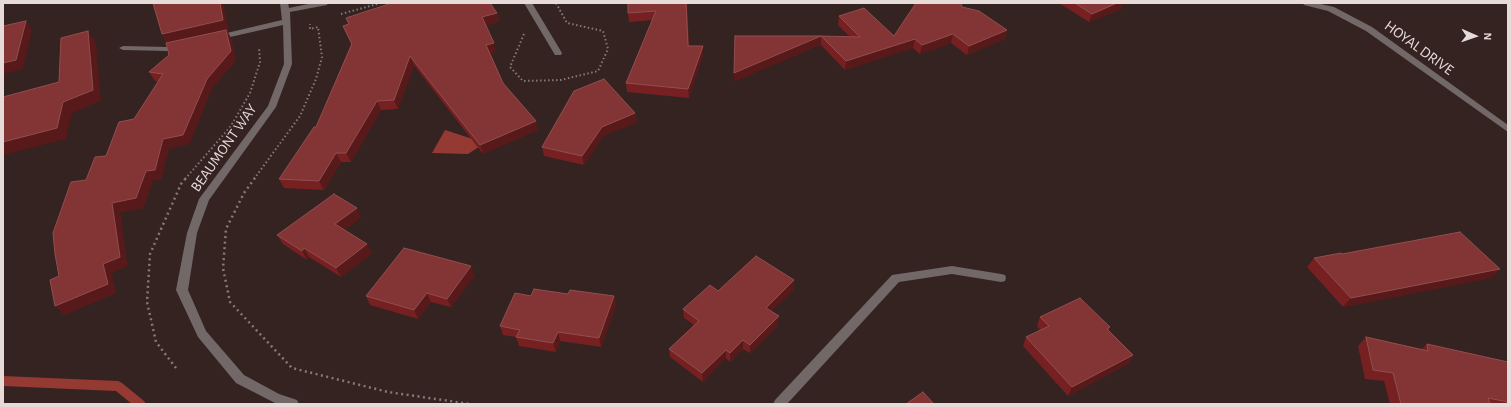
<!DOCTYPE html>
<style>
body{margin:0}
#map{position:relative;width:1511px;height:407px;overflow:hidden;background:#342321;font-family:"Alegreya Sans",sans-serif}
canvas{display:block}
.frame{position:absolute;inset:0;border:4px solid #e7dbd9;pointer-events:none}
.north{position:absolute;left:1455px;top:16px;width:40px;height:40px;-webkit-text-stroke:3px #342321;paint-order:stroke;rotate:92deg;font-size:11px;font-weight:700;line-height:16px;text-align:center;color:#e7dbd9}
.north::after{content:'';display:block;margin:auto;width:14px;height:18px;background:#e7dbd9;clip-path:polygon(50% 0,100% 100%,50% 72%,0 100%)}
</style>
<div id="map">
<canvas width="1511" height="407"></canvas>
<div class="frame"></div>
<div class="north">N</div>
</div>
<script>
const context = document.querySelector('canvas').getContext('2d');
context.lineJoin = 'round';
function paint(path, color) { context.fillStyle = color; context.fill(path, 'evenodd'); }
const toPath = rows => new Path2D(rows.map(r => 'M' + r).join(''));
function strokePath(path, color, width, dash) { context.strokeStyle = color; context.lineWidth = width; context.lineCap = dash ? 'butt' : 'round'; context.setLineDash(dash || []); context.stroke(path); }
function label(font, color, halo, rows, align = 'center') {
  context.font = font + ' "Alegreya Sans",sans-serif'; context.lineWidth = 3; context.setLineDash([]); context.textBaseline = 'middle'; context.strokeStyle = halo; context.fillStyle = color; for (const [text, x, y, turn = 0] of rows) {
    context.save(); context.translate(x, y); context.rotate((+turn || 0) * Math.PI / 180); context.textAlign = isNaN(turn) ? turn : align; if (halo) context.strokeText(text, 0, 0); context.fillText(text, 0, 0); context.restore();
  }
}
const water = toPath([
 [445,130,485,143,468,154,432,153]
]);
const stream = toPath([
 [3,376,118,381,122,383,144,401,146,404,132,404,116,391,3,386,3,376]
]);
const pathFar1 = toPath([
 [341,14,381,3],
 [524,34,510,67,523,81,561,80,598,71,608,49,603,31,567,23,556,3],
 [185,179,231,126,250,93,260,62,259,47],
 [254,179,300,116,316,79,322,57,318,27,310,29,310,24]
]);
const path = toPath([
 [255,178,244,193,226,229,223,268,230,302,292,368,388,392,470,404],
 [176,368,156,342,147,302,150,254,181,184,186,178]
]);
const minor = toPath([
 [280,3,288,3,289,8,313,3,328,3,327,5,290,12,292,64,276,107,209,200,197,233,188,290,206,331,244,375,279,394,297,400,299,404,277,404,236,383,198,337,176,290,187,233,199,199,268,106,284,64,283,25,217,40,213,38,214,36,282,20,280,3],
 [524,3,532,3,562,53,561,55,555,55,524,3],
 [1303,3,1316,3,1334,7,1372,27,1508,125,1508,132,1366,31,1328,11,1304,5,1303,3],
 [180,44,183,44,183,48,168,51,123,50,119,48,123,46,168,47,180,44],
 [952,266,1001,274,1005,275,1006,278,1005,281,1001,282,952,274,899,282,787,404,773,404,775,400,892,275,952,266]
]);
const wall = toPath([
 [687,3,689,46,703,46,703,55,689,98,627,92,626,83,653,20,629,22,628,13],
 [1059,3,1123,3,1121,9,1089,22],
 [962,7,1007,30,1005,39,967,55,951,43,920,54,913,48,845,70,821,45,821,36,850,37,838,25,839,16,894,36],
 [497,13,499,21,486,26,496,52,490,53,503,83,538,130,483,154,414,65,398,109,381,110,351,162,341,162,324,190,284,188,279,179,316,127,351,44,343,26,349,24,346,18],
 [227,31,231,38,236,60,212,88,189,144,169,148,161,179,153,180,143,208,120,212,127,266,111,273,116,293,64,315,59,276,86,180,134,119,158,82,155,81,149,72,169,55,167,43,162,34,229,31],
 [635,113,637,122,603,136,584,165,544,156,542,147],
 [361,217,344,230,372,253,341,277,309,257,307,260,283,244,277,235],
 [1342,254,1500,269,1491,278,1343,307,1307,267,1314,258],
 [475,275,451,307,431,302,418,319,370,305,366,296],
 [794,289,771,311,778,325,750,353,743,349,730,362,726,358,703,382,670,357,669,349,694,325,684,318,683,309,718,291],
 [568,294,614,296,616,305,601,347,560,341,556,352,519,346,516,337,503,335,500,326,531,296],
 [1040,317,1110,327,1108,331,1133,355,1128,364,1068,396,1023,346,1026,337,1040,330,1037,326],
 [1366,337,1422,349,1427,344,1508,362,1508,404,1390,404,1384,381,1365,379,1358,346]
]);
const shadedWall = toPath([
 [220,3,223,3,229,31,227,31,231,38,236,60,212,88,189,144,169,148,161,179,153,180,143,208,120,212,127,266,111,273,116,293,64,315,55,306,103,264,112,203,146,171,163,139,183,135,169,45,162,34],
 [1117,3,1123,3,1121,9,1089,22,1092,14],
 [497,13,499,21,485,26,482,17],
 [26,21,32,30,23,69,3,74,3,63],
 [1007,30,1005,39,967,55,969,46],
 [88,31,96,42,101,101,72,113,66,139,4,155,3,154,3,142,63,102],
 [953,34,951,43,920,54,922,45],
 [821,36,821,45,734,82,734,73],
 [915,39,913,48,845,70,846,61],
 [494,43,496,52,489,53,486,45],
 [703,46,703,55,689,98,688,89],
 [410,56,414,65,398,109,394,100],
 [377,101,381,110,351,162,346,153],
 [635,113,637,122,603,136,584,165,582,156,602,127],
 [536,121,538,130,483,154,480,145],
 [336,153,341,162,324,190,319,181],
 [357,208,361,217,340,233,335,224],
 [367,244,372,253,341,277,336,268],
 [304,248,309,257,307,260,302,251],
 [471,266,475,275,451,307,447,299],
 [1500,269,1491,278,1343,307,1351,298],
 [794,280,794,289,766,317,766,308],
 [427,293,431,302,418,319,414,310],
 [614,296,616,305,601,347,599,338],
 [779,316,778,325,750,353,750,345],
 [558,332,560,341,556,352,553,343],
 [743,340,743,349,730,362,730,353],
 [726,350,726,358,703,382,702,373],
 [1133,355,1128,364,1068,396,1072,387]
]);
const building = toPath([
 [153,3,220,3,223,20,162,34,153,3],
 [392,3,490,3,497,13,482,17,494,43,486,45,503,83,536,121,480,145,410,56,394,100,377,101,346,153,336,153,319,181,279,179,314,127,316,127,352,44,343,26,349,24,346,18,392,3],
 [628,3,686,3,688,46,703,46,688,89,626,83,656,11,628,13,628,3],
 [916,3,961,3,962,7,979,11,1007,30,969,46,953,34,922,45,915,39,846,61,821,36,860,37,839,16,864,8,894,36,916,3],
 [1075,3,1117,3,1092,14,1075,3],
 [26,21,16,60,3,63,3,26,26,21],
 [226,30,231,51,207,79,183,135,163,139,155,170,146,171,136,198,112,203,120,257,103,264,108,284,55,306,50,280,59,276,55,254,53,233,71,182,86,180,95,157,106,156,119,122,134,119,163,74,149,72,169,55,166,43,226,30],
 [88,31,93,90,63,102,57,128,3,142,3,97,59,82,61,38,88,31],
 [735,36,821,36,734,73,735,36],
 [604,79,635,113,602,127,582,156,542,147,574,91,604,79],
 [334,194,357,208,335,224,367,244,336,268,304,248,302,251,277,235,334,194],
 [1460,232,1500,269,1351,298,1314,258,1341,253,1342,254,1460,232],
 [404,248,471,266,447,299,427,293,414,310,366,296,404,248],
 [756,256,794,280,766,308,779,316,750,345,743,340,730,353,726,350,702,373,669,349,699,321,683,309,710,285,718,291,756,256],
 [534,289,568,294,570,290,614,296,599,338,558,332,553,343,516,337,520,330,500,326,515,293,531,296,534,289],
 [1080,298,1110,327,1107,329,1133,355,1072,387,1026,337,1049,326,1040,317,1080,298],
 [1366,337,1428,351,1427,344,1508,362,1508,402,1488,398,1490,404,1401,404,1393,373,1373,370,1366,337],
 [923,392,934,404,906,404,923,392]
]);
const streetNames = [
 ["HOYAL DRIVE",1419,48,36],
 ["BEAUMONT WAY",224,148,-55]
];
paint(water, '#953933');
paint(stream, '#953933');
strokePath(pathFar1, '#877977', 2, [1.5, 2.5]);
strokePath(path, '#877977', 2.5, [2, 3.5]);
paint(minor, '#726867');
paint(wall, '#762021');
paint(shadedWall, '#571919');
paint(building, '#833435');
strokePath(building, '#924e4e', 1);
label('15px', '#e7dbd9', '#342321', streetNames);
</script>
